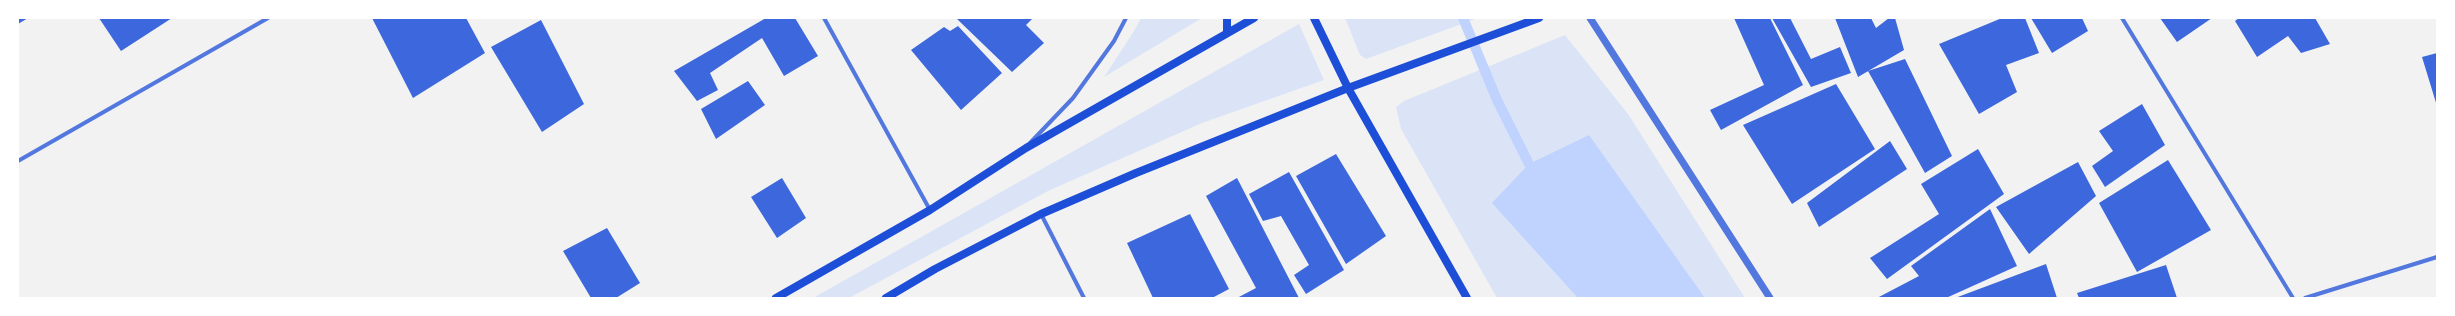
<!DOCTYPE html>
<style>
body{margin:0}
#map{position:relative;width:2455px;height:316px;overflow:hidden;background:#f2f2f2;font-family:"PT Sans",sans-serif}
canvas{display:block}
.frame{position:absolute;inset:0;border:19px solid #fff;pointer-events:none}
</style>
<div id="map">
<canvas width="2455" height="316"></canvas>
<div class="frame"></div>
</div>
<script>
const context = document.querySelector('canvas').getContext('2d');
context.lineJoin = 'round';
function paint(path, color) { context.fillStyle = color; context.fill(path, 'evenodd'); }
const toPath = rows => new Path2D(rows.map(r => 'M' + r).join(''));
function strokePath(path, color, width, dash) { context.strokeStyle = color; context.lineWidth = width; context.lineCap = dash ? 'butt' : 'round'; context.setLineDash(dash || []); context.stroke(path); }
const green = toPath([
 [1141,18,1202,18,1104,77,1134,31],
 [1345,18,1478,18,1366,59,1360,55],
 [1299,24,1324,80,1202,123,1048,191,849,298,813,298],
 [1565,35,1628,114,1745,298,1497,298,1401,129,1396,107,1404,101]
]);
const water = toPath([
 [1589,135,1705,298,1578,298,1492,203,1529,164]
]);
const stream = toPath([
 [1463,18,1497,100,1529,164,1536,174]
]);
const building = toPath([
 [18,18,28,18,18,24],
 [99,18,172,18,121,51],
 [372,18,466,18,485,53,413,98],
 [766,18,795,18,818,56,784,76,762,38,710,73,718,90,697,101,674,71],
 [956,18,1033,18,1026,25,1044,43,1012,72],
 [1734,18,1770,18,1803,85,1721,130,1710,110,1764,85],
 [1772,18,1790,18,1811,59,1840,47,1851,73,1811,87],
 [1835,18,1871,18,1876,28,1889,18,1895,18,1904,50,1858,77],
 [2002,18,2025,18,2039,53,2006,65,2017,92,1979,114,1939,44],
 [2031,18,2082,18,2088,31,2052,53],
 [2160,18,2212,18,2177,42],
 [2239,18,2315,18,2330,44,2301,53,2288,36,2257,57,2235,21],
 [541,20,584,104,542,132,491,47],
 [958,26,1002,73,961,110,911,50,944,27,950,31],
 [2437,53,2437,106,2422,57],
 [1905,59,1952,156,1925,173,1868,71],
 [748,81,765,105,716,139,701,109],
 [1836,84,1875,149,1792,204,1743,125],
 [2142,104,2165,145,2105,187,2092,166,2113,151,2099,131],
 [1890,141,1907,169,1819,227,1807,203],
 [1978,149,2004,194,1887,279,1870,258,1939,214,1921,184],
 [1336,154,1386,236,1346,264,1296,176],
 [2168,160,2211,230,2137,272,2099,203],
 [2078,162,2096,196,2029,254,1996,207],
 [1289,172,1344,270,1306,294,1294,275,1309,265,1281,216,1263,221,1249,194],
 [782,178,806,218,777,238,751,197],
 [1237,178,1299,298,1237,298,1256,288,1206,196],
 [1990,209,2017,266,1946,298,1877,298,1919,276,1911,266],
 [1190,214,1229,289,1212,298,1153,298,1127,243],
 [607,228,640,283,616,298,591,298,563,251],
 [2046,264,2057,298,1955,298],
 [2166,265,2177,298,2079,298,2077,293]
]);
const minor = toPath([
 [824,18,930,210],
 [2122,18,2293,298],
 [1030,143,1073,98,1114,41,1126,18],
 [18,161,268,18],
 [1041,214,1084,298],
 [2305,298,2437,257]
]);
const tertiary = toPath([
 [1590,18,1770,298]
]);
const secondary = toPath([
 [1314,18,1348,88,1467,298],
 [1227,33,1227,18],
 [776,298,930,210,1026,148,1254,18],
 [886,298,935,269,1041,214,1136,173,1348,88,1539,18]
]);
paint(green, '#dbe4f7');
paint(water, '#bfd3fe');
strokePath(stream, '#bfd3fe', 10);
paint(building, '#3d67dc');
strokePath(minor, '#5277de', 4);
strokePath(tertiary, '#5277de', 7);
strokePath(secondary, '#1d4ed8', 8);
</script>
